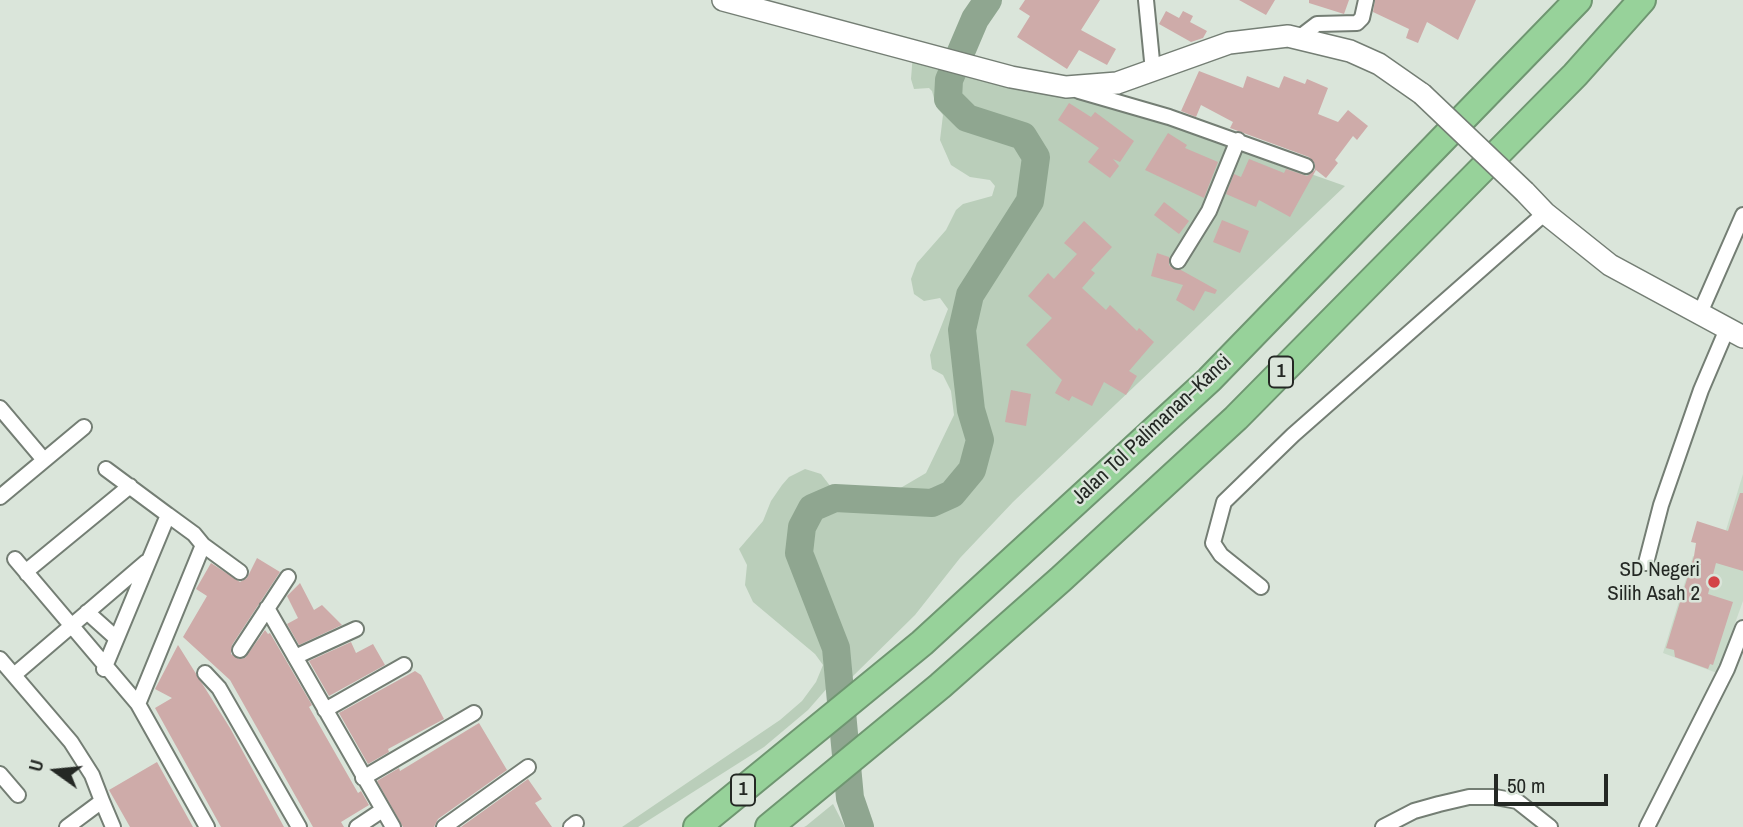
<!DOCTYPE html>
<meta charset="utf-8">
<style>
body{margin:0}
#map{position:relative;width:1743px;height:827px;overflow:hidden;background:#dae5da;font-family:"Archivo Narrow",sans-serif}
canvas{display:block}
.north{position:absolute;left:21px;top:736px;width:70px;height:70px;-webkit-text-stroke:5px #dae5da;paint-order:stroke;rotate:285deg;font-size:19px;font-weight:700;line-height:28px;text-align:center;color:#242824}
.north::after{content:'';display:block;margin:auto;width:24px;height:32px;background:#242824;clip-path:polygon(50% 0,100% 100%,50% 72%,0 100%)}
.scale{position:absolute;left:1494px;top:774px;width:114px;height:32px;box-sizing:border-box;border:4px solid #242824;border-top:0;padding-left:9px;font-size:21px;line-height:24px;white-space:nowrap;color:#242824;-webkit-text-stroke:5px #dae5da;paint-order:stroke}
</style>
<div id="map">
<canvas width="1743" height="827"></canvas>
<div class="north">U</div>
<div class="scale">50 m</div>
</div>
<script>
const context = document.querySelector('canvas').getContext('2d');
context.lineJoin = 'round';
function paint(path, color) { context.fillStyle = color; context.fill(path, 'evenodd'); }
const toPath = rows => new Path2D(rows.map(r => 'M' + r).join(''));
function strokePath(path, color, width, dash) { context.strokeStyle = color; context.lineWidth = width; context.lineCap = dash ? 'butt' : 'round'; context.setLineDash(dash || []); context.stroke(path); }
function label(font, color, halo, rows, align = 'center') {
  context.font = font + ' "Archivo Narrow",sans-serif'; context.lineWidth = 5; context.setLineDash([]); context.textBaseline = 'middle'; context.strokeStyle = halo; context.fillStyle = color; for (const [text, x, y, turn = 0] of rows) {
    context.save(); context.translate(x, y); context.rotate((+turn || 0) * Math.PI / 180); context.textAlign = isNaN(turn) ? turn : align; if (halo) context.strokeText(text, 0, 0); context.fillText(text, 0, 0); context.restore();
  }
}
const built = toPath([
 [1743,474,1743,601,1717,673,1663,653,1693,556,1716,563]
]);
const green = toPath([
 [913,53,943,69,941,102,964,124,1018,141,1029,159,1023,199,964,292,955,330,964,412,973,440,966,467,948,488,931,497,917,497,892,493,926,473,954,415,951,391,943,375,932,369,930,355,948,309,940,298,924,301,914,294,911,279,917,263,946,230,956,210,963,204,992,196,995,186,990,180,970,177,951,165,940,140,943,115,936,106,932,91,929,88,914,89,911,79],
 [961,74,1104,101,1345,186,1013,502,960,558,915,615,850,679,842,646,806,552,809,529,817,514,836,505,934,510,957,499,978,473,987,440,977,409,969,330,976,297,1036,204,1043,156,1028,130,998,118,971,111,955,96,956,81],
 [805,469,821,474,834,491,807,503,796,525,792,554,829,650,833,675,829,686,808,710,764,747,638,827,622,827,780,720,802,701,816,682,823,665,815,654,753,602,745,585,747,565,739,549,763,521,771,501,782,485,789,477],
 [833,804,845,827,804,827,806,826]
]);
const river = toPath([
 [860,827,850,798,836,648,799,553,802,527,812,508,835,498,932,503,952,494,972,470,980,440,971,410,962,330,970,295,1030,201,1036,157,1023,136,967,118,948,99,949,80,975,19,988,0]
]);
const building = toPath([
 [1025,0,1100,0,1081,30,1116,49,1107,65,1079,50,1067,69,1017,37,1030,16,1019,9],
 [1239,0,1275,0,1266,15],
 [1309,0,1349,0,1344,14,1309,3],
 [1375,0,1476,0,1458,40,1427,22,1418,43,1406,38,1409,29,1373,12],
 [1166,11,1179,18,1183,11,1193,16,1190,22,1207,31,1203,38,1191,42,1159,24],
 [1199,71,1243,88,1247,76,1279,88,1284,76,1305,84,1307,79,1328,88,1318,114,1338,122,1348,110,1368,126,1357,140,1353,136,1335,160,1338,163,1326,178,1316,170,1290,217,1259,200,1256,207,1226,194,1234,174,1241,177,1249,159,1284,173,1286,169,1307,176,1315,170,1315,164,1309,157,1230,128,1233,122,1201,105,1196,117,1181,111],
 [1069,103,1091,117,1095,112,1134,141,1120,162,1113,159,1119,166,1110,178,1088,162,1099,148,1058,120],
 [1168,133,1187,145,1185,148,1218,162,1204,198,1145,170],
 [1164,202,1189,221,1179,234,1154,215],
 [1222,220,1249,231,1240,253,1213,242],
 [1084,221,1112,247,1091,270,1095,273,1082,288,1106,310,1110,305,1137,331,1139,328,1154,342,1129,371,1137,376,1126,395,1104,382,1092,406,1072,396,1069,401,1055,393,1062,380,1026,345,1052,318,1028,296,1048,273,1054,279,1077,254,1064,243],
 [1157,253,1169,257,1169,265,1174,269,1181,270,1217,290,1215,294,1205,291,1194,311,1176,300,1183,285,1151,276],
 [1011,390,1031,394,1026,426,1005,422],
 [1740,493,1743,493,1743,571,1716,563,1708,594,1733,602,1713,665,1710,664,1708,669,1675,657,1674,650,1666,648,1694,556,1696,543,1691,542,1697,521,1728,531],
 [257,558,280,572,232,645,231,654,239,659,245,658,265,630,268,634,270,633,312,705,309,707,358,793,361,791,369,805,341,822,344,827,313,827,230,680,183,637,207,596,196,589,211,563,240,582,247,578],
 [300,583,314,610,322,605,342,625,299,645,287,624,298,618,287,596],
 [351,642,356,653,373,644,385,665,329,696,309,661],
 [178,645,230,728,284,827,221,827,155,708,172,698,155,689],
 [415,671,421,675,444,719,388,749,389,752,368,764,339,713],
 [479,723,507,770,438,819,434,827,403,827,377,781,399,768,400,771],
 [157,762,183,809,193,827,130,827,109,790],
 [528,779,542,799,535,803,552,827,461,827]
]);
const street = toPath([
 [1146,0,1153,71],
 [1300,37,1317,24,1357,23,1362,18,1366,0],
 [1079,91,1169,117,1306,166],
 [1178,261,1209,211,1238,140],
 [1700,313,1743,215],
 [0,408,44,460],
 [0,497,84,427],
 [168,515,194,534,203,545],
 [15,559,138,704,207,827],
 [1646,563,1661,505,1701,390,1727,329],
 [27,574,29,569,130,486],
 [1261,587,1221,555,1213,543,1224,502,1293,435,1545,213],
 [267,608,393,827],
 [87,612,116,638],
 [240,650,288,577],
 [295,657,356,629],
 [0,659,71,742,92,775,102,801],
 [104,669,168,515,106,469],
 [205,673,219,688,299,827],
 [14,675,146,562],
 [138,704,203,545,240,572],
 [325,710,404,665],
 [0,774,18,795],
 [363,778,474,713],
 [67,827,102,801,113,827],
 [357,827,381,811],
 [444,827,528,767],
 [571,827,576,823],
 [1383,827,1414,811,1439,804,1469,797,1495,797,1517,801,1550,827],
 [1647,827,1727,669,1743,628]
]);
const secondary = toPath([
 [723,0,1011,77,1066,87,1117,83,1229,43,1288,36,1350,51,1379,64,1422,94],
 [1525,192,1545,213,1610,265,1743,337]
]);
const highway = toPath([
 [697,827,922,643,1209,380,1578,0],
 [769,827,940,686,1061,579,1236,418,1575,75,1642,0]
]);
const secondaryBridge = toPath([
 [1422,94,1525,192]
]);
const markers = [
 [1714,582,7,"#d34347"]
];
const shields = [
 [1281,372,24],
 [743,790,24]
];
const shieldNames = [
 ["1",1281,372],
 ["1",743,790]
];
const streetNames = [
 ["Jalan Tol Palimanan–Kanci",1152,430,-43]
];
const poiNames = [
 ["SD Negeri",1700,570],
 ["Silih Asah 2",1700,594]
];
paint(built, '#c9dac9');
paint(green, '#baceba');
strokePath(river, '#8fa690', 28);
paint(building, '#ceaba9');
strokePath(street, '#747e74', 18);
strokePath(secondary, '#747e74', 24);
strokePath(highway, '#6f9671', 30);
strokePath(street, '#fff', 14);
strokePath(secondary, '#fff', 21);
strokePath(highway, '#97d29a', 26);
strokePath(secondaryBridge, '#747e74', 24, []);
strokePath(secondaryBridge, '#fff', 21);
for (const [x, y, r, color] of markers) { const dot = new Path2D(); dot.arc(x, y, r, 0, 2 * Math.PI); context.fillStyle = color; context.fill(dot); strokePath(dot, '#dae5da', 2.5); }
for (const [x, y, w] of shields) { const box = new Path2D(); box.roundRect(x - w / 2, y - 15.5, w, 31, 5); context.fillStyle = '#dae5da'; context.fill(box); strokePath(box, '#242824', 2); }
label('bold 19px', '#242824', null, shieldNames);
label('21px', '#242824', '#dae5da', streetNames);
label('21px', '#242824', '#dae5da', poiNames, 'right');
</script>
